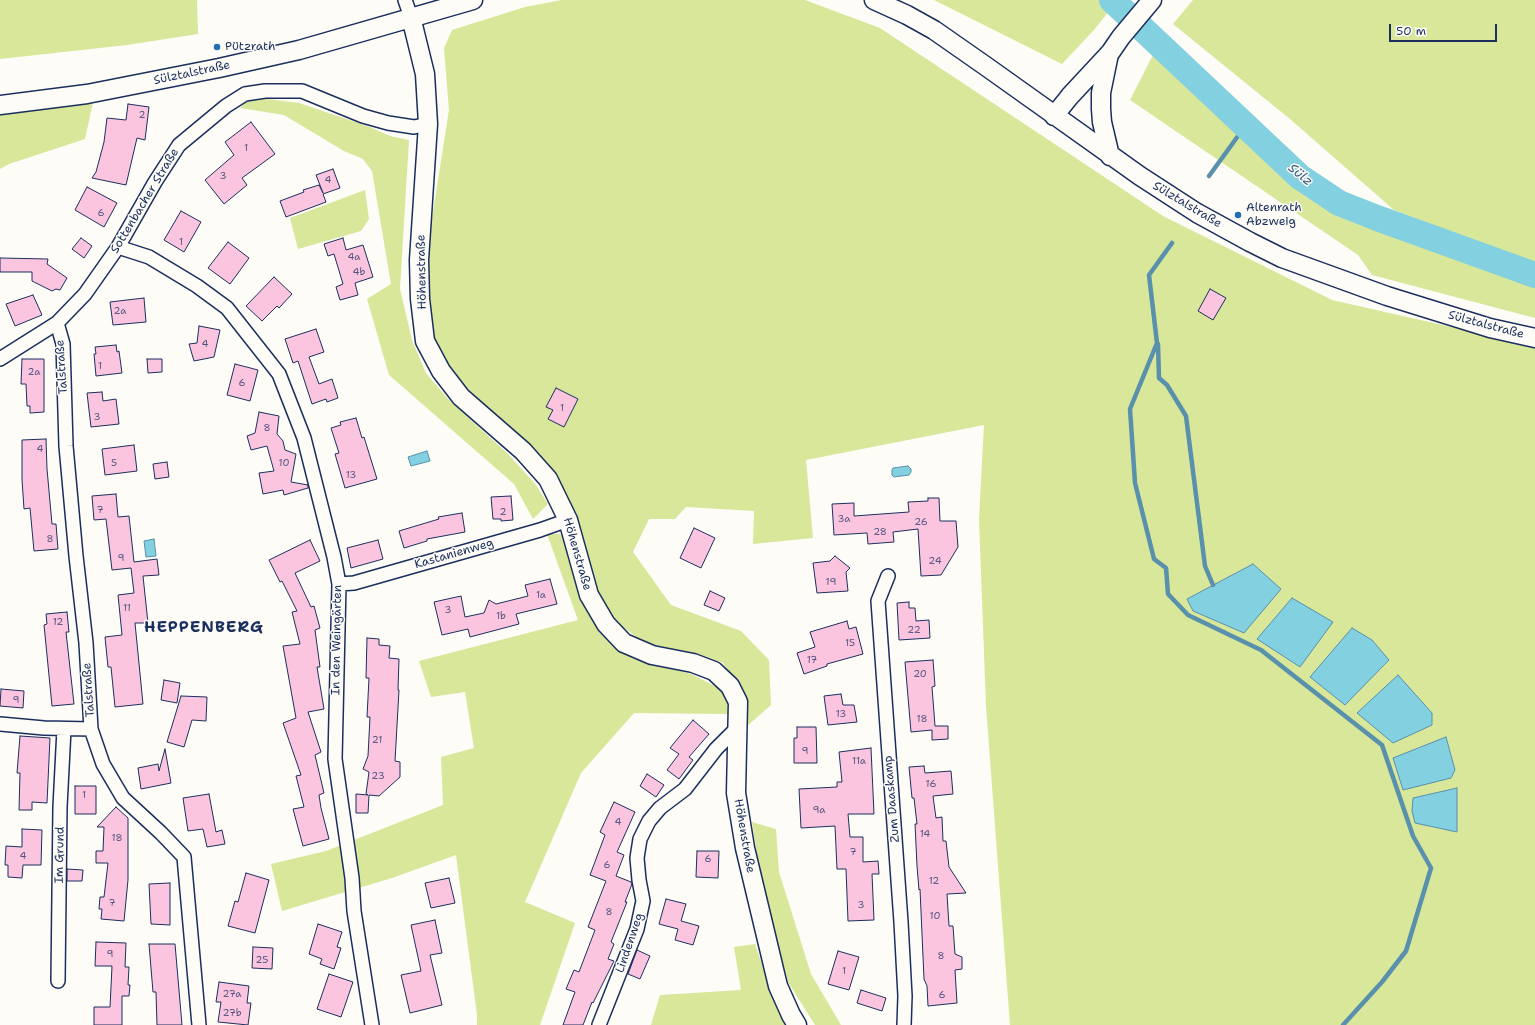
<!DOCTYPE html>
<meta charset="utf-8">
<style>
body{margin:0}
#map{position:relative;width:1535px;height:1025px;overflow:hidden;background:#fdfcf7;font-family:"Shantell Sans",sans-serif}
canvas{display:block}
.scale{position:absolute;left:1389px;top:24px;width:108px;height:18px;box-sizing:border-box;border:2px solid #1b2f5e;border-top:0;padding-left:5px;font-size:12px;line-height:14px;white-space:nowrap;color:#1b2f5e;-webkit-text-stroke:3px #fdfcf7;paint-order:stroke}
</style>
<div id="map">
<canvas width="1535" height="1025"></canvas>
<div class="scale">50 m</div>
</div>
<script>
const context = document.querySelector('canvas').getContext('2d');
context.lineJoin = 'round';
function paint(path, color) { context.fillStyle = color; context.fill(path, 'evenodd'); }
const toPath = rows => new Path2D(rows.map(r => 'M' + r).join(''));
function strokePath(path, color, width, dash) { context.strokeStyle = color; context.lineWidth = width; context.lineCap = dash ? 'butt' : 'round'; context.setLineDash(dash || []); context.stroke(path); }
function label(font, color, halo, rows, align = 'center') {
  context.font = font + ' "Shantell Sans",sans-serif'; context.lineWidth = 3; context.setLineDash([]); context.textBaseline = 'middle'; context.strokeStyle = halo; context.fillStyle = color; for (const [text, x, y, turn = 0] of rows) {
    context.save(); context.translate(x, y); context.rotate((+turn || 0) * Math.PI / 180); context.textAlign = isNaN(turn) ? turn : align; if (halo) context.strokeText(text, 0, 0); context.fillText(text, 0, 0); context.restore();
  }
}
const green = toPath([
 [0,0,197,0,198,34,127,45,0,59],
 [562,0,805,0,880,28,1163,216,1332,300,1535,346,1535,1025,1010,1025,986,706,979,519,984,425,806,460,813,538,753,544,754,511,686,507,675,519,649,519,633,552,671,605,741,631,769,660,771,705,746,727,746,700,723,663,699,654,650,647,613,620,594,590,532,449,467,388,448,366,435,342,426,299,425,263,449,110,444,48,452,30,525,7],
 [934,0,1118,0,1093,31,1062,64],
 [1193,0,1535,0,1535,263,1522,260,1394,210,1290,119,1173,24],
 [1154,53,1369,227,1521,280,1535,283,1535,318,1372,275,1358,255,1130,100],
 [252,97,299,103,370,127,390,136,409,140,400,289,412,340,426,373,448,399,509,455,536,485,548,504,533,519,514,484,389,375,367,299,391,284,372,171,363,159,344,151,284,115,240,108],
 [93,102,85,139,9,164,0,169,0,114],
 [365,190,369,219,361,231,298,249,290,218],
 [547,534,561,534,584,597,648,662,691,674,723,690,730,714,634,713,581,773,525,902,575,923,540,1025,477,1025,477,1015,456,855,392,878,282,911,271,864,326,851,443,805,441,757,474,748,465,692,431,697,419,661,578,620],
 [752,822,776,829,779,872,811,974,841,1025,815,1025,788,982,760,875],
 [755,944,773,996,788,1025,651,1025,660,995,741,990,734,947]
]);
const water = toPath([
 [427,451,430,461,411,466,408,457,427,451],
 [908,466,911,469,911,472,909,475,894,477,892,475,892,470,893,468,908,466],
 [154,539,156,556,146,557,144,541,154,539],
 [1253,564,1281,589,1244,633,1193,611,1187,599,1253,564],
 [1292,598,1333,622,1300,667,1257,639,1292,598],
 [1352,628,1372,640,1389,660,1345,705,1310,677,1352,628],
 [1398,675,1432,713,1432,725,1393,743,1357,713,1398,675],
 [1446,737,1455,770,1451,778,1403,790,1393,758,1446,737],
 [1457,788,1457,832,1415,823,1412,811,1413,798,1457,788]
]);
const stream = toPath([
 [1209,176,1246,125],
 [1172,243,1149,275,1157,343,1130,409,1135,483,1154,559,1166,568,1168,594,1188,615,1261,650,1382,745,1413,836,1431,868,1406,951,1382,982,1343,1025],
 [1158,344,1159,378,1167,385,1186,416,1205,566,1213,585]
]);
const river = toPath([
 [1112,0,1300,177,1339,203,1377,218,1535,275]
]);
const building = toPath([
 [128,104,149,107,145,140,137,138,126,185,92,178,96,172,104,142,107,118,126,120,128,104],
 [251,122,275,154,242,178,247,185,224,204,205,180,234,155,225,142,251,122],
 [333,169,340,188,323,194,326,202,286,217,280,201,304,192,303,190,319,185,323,193,316,175,333,169],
 [87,187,117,203,104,227,75,210,87,187],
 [181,211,201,222,184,252,164,240,181,211],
 [81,238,92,246,84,258,72,249,81,238],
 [343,238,346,250,363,245,373,277,355,283,358,295,340,300,336,287,343,284,334,254,328,256,324,244,343,238],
 [228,242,249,258,230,284,208,268,228,242],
 [0,258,48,259,47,264,67,278,60,290,56,289,52,291,32,281,32,272,0,272,0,258],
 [274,277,292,294,279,308,277,306,262,321,246,306,274,277],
 [1210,289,1226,298,1213,320,1198,311,1210,289],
 [33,295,42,315,15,326,6,304,33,295],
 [144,298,146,322,113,325,110,302,144,298],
 [199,326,220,330,214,357,194,361,189,344,197,343,199,326],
 [316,329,324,352,309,357,319,384,332,379,338,398,327,402,326,399,312,404,298,361,293,363,285,339,316,329],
 [116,345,117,352,119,351,122,373,96,376,94,354,96,354,95,347,116,345],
 [22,359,44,359,44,412,30,413,30,406,27,406,26,384,21,384,22,359],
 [147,359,162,359,162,372,148,373,147,359],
 [235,364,258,370,250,401,227,395,235,364],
 [556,388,578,399,564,427,548,419,553,410,546,407,556,388],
 [102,392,103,401,116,399,119,424,91,427,87,393,102,392],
 [259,412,279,416,277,434,283,441,285,450,296,454,291,482,308,485,308,488,284,495,283,490,263,494,259,473,274,471,267,446,251,450,247,436,255,433,259,412],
 [356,418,362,438,364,437,377,479,345,488,335,454,339,453,331,428,341,425,340,422,356,418],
 [46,439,47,469,52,524,56,524,58,549,34,551,30,508,24,509,22,480,22,440,46,439],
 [134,445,137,471,105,475,102,449,134,445],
 [167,462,169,477,155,479,153,464,167,462],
 [116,494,118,517,129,516,134,562,157,559,159,575,143,576,148,623,135,623,143,704,115,707,111,667,108,667,105,637,122,635,118,595,134,593,131,568,112,570,106,519,94,520,92,496,116,494],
 [511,496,513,520,501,521,501,519,493,519,491,497,511,496],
 [928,498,939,498,940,521,956,521,958,547,941,575,921,576,918,529,893,532,894,542,868,544,867,533,834,535,832,504,854,503,854,516,909,512,908,502,928,501,928,498],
 [462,513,465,532,427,539,427,541,404,548,399,531,439,519,438,517,462,513],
 [694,528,715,538,701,568,680,558,694,528],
 [310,540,320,561,295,573,311,607,314,606,320,628,315,630,320,667,317,667,324,709,308,712,321,752,315,755,324,793,319,795,321,808,329,839,303,846,293,809,304,807,296,776,301,775,283,723,296,718,283,646,300,644,292,612,297,611,282,581,280,582,269,560,310,540],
 [378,540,383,559,351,568,347,548,378,540],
 [835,556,850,568,846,572,848,591,817,593,813,563,830,561,835,556],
 [550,579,557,604,516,614,519,624,470,637,468,629,442,635,434,602,461,596,465,617,484,613,489,600,496,604,528,596,525,585,550,579],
 [710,591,725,598,719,611,704,605,710,591],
 [909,602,909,608,915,608,916,621,929,620,930,638,899,640,897,603,909,602],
 [67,612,69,632,66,632,74,704,52,706,44,625,47,624,46,614,67,612],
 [847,621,849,629,856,627,863,654,827,664,827,666,804,674,797,653,815,647,810,632,847,621],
 [367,638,379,639,379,645,390,646,389,658,399,659,398,690,399,690,395,761,400,762,400,777,379,796,369,795,368,813,356,813,356,794,368,795,366,794,369,772,363,769,368,756,370,717,367,717,369,678,366,678,367,638],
 [933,660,935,686,932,687,935,726,948,726,948,739,932,740,932,730,911,732,905,662,933,660],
 [164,680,180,683,177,703,161,700,164,680],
 [1,689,24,691,23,708,0,706,1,689],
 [841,694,843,705,854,705,857,722,828,725,824,696,841,694],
 [181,696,207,697,206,721,192,720,184,747,167,742,181,696],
 [693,720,709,734,689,757,693,760,679,779,667,770,679,754,670,748,693,720],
 [797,727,816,727,817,763,794,763,794,738,797,738,797,727],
 [20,736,50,738,47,803,32,802,32,810,19,810,20,773,17,773,20,736],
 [871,748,874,814,848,814,850,837,863,837,863,862,878,861,879,874,872,874,874,920,848,921,846,869,837,869,835,826,801,828,799,789,837,787,837,782,842,782,839,752,871,748],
 [165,749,171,783,141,789,138,768,158,764,159,771,165,749],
 [924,766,925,773,951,771,953,794,933,796,936,818,942,817,943,841,946,841,949,867,966,893,947,894,949,926,953,926,955,954,962,957,962,969,955,970,957,1003,928,1006,927,986,924,979,920,889,919,890,917,866,915,824,917,824,914,798,912,798,909,767,924,766],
 [647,774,664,785,656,797,640,786,647,774],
 [75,786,96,786,96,814,75,814,75,786],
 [209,794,216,832,222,830,225,844,207,847,203,829,188,831,183,798,209,794],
 [614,802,635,812,617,852,624,855,616,876,631,882,632,884,625,902,627,902,611,942,614,944,608,959,614,961,593,1003,592,1002,583,1025,563,1025,575,992,566,989,574,970,579,972,595,930,588,927,606,881,590,875,605,835,600,832,614,802],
 [116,807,128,818,128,880,124,921,101,919,102,909,99,909,100,897,104,897,108,863,96,863,96,851,103,851,104,827,97,827,116,807],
 [22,829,42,830,41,865,23,865,22,878,8,877,8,865,5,865,6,846,22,847,22,829],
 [697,851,719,851,718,878,696,877,697,851],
 [67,869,83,870,82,881,67,881,67,869],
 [246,873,269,880,255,933,228,926,235,901,238,902,246,873],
 [449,878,455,903,431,908,425,883,449,878],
 [170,883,170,925,151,924,149,884,170,883],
 [666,899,686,904,681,921,699,926,693,945,675,940,678,929,659,924,666,899],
 [435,920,442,953,430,955,442,1005,410,1013,401,975,421,971,411,925,435,920],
 [318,924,342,932,337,947,341,948,334,969,320,964,322,959,309,954,318,924],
 [96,942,126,943,125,967,129,967,128,985,130,985,129,996,122,996,122,1025,94,1025,94,1007,110,1007,112,966,95,966,96,942],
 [149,944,175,944,182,1025,157,1025,156,992,153,992,149,944],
 [253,947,273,948,272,969,252,968,253,947],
 [637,950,650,956,640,979,628,974,637,950],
 [838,951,859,957,849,990,828,984,838,951],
 [329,974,353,982,341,1017,317,1009,329,974],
 [219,982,249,986,247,1003,251,1003,248,1025,218,1022,221,1002,216,1002,219,982],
 [861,990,886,998,882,1011,857,1003,861,990]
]);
const minor = toPath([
 [405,0,411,17],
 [118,247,149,257,197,286,227,308,279,374,304,438,334,557,339,584,335,759,352,878,354,911,372,1025],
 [57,323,63,344,66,446,76,556,86,643,91,729,103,764,123,798,161,833,184,857,199,1025],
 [0,359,57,323,85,294,118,247,155,182,179,145,226,106,245,94,265,91,302,91,363,116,388,123,414,127,428,124],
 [888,576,878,601,901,922,905,996,904,1025],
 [339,584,354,583,540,530,568,520],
 [0,724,44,728,91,729],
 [58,981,60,807,64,729],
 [599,1025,637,929,643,901,639,880,637,858,640,839,649,821,660,808,685,789,716,749,737,728]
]);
const secondary = toPath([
 [874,0,907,15,934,30,987,67,1140,176,1197,213,1250,242,1282,258,1387,296,1490,328,1535,338],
 [411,17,425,74,428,124,419,260,420,299,425,341,441,371,461,397,523,451,548,479,568,520,589,595,606,624,624,643,652,655,693,663,714,671,730,686,738,702,736,793,745,848,778,986,791,1015,797,1025],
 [1109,54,1101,93,1101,109,1102,122,1110,156],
 [0,105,87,94,219,68,299,50,473,0],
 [1054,116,1070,96,1110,53,1121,37,1152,0]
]);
const markers = [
 [217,47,4,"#1f6fb2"],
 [1238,215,4,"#1f6fb2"]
];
const numberNames = [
 ["2",142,115],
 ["1",246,148],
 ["3",223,176],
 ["4",328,180],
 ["6",101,213],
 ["1",181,242],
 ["4a",354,257],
 ["4b",359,272],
 ["2a",120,311],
 ["4",205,344],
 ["1",100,366],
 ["2a",34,372],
 ["6",242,383],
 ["1",562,408],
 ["3",97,417],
 ["8",267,428],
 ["4",40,449],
 ["5",114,463],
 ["10",284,463],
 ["13",351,475],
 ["7",100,510],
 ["2",503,512],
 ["3a",844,519],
 ["26",921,522],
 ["28",880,532],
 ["8",50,539],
 ["9",121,558],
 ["24",935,561],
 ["19",831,582],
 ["1a",541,595],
 ["11",127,608],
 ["3",448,610],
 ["1b",501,616],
 ["12",58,622],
 ["22",914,630],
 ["15",850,643],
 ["17",812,660],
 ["20",920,674],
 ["9",16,700],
 ["13",841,714],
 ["18",922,719],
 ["21",377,740],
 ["9",805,751],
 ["11a",859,761],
 ["23",378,776],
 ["16",931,784],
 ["1",84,795],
 ["9a",819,810],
 ["4",618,822],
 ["14",925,834],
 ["18",117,838],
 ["7",853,852],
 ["4",23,856],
 ["6",708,859],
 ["6",607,865],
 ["12",934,881],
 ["7",112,903],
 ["3",861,905],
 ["8",609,912],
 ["10",935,916],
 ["9",110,954],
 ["8",941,956],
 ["25",262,960],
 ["1",844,971],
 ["27a",232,994],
 ["6",942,995],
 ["27b",232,1013]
];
const poiNames = [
 ["Pützrath",225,47],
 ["Altenrath",1246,208],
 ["Abzweig",1246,222]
];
const streetNames = [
 ["Sülztalstraße",192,73,-12],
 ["Sottenbacher Straße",145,201,-59],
 ["Sülztalstraße",1187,205,31],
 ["Höhenstraße",422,272,-91],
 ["Sülztalstraße",1486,325,15],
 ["Talstraße",62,367,-94],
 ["Kastanienweg",454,554,-16],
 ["Höhenstraße",577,554,74],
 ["In den Weingärten",337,640,-89],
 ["Talstraße",89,690,-94],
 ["Zum Daaskamp",892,799,-95],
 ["Höhenstraße",744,836,80],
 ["Im Grund",60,855,-89],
 ["Lindenweg",630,943,-71]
];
const waterNames = [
 ["Sülz",1300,175,39]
];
const districtNames = [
 ["HEPPENBERG",204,628]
];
paint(green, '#d8e79a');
paint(water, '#82d0e0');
strokePath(water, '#5990ac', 1);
strokePath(stream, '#5990ac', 4.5);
strokePath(river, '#82d0e0', 26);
paint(building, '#fbc5e0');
strokePath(building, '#1b2f5e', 1);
strokePath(minor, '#1b2f5e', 16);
strokePath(secondary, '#1b2f5e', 21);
strokePath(minor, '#fdfcf7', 13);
strokePath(secondary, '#fdfcf7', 18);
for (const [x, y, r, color] of markers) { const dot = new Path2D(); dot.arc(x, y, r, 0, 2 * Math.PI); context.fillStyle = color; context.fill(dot); strokePath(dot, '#fdfcf7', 1.5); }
label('10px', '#53547e', null, numberNames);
label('12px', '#1b2f5e', '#fdfcf7', poiNames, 'left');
label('12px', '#1b2f5e', '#fdfcf7', streetNames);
label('italic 13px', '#35577e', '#fdfcf7', waterNames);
context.letterSpacing = '1px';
label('bold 16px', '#1b2f5e', '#fdfcf7', districtNames);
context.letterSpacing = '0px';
</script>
